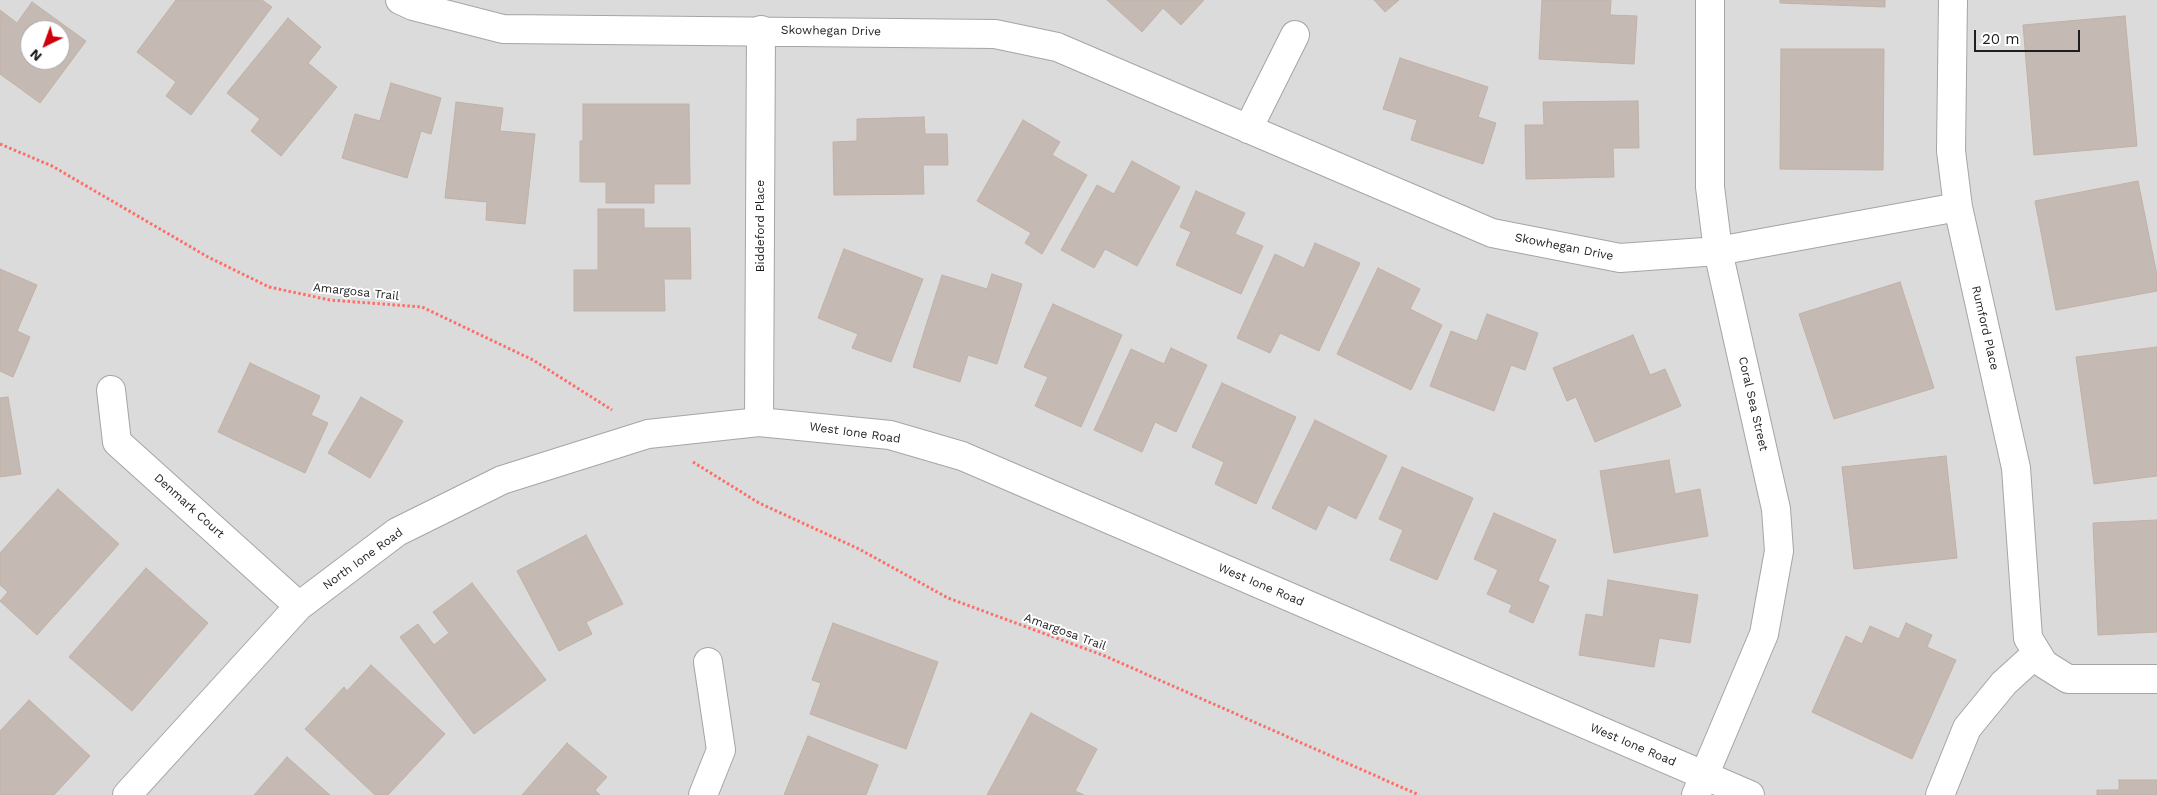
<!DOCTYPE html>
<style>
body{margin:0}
#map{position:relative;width:2157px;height:795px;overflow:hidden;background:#f0ebe4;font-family:"Work Sans",sans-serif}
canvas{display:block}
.north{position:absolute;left:20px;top:20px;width:50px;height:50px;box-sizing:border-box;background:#fff;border:1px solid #a5a5a5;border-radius:50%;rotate:222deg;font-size:14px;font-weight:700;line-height:20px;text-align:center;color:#1e1e1e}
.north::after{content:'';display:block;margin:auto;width:18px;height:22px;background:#cd000c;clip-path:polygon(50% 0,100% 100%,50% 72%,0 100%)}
.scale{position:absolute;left:1974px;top:30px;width:106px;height:22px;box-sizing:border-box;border:2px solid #1e1e1e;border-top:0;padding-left:6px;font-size:15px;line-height:18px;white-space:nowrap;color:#1e1e1e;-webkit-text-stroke:4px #fff;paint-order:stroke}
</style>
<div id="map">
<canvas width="2157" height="795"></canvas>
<div class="north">N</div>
<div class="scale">20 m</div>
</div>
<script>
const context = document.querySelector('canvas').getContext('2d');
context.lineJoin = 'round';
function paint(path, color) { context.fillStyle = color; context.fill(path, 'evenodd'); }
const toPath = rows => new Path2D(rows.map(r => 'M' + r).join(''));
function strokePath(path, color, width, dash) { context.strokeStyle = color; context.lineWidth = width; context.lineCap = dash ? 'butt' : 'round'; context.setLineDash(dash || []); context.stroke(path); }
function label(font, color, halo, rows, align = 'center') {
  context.font = font + ' "Work Sans",sans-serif'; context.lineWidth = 4; context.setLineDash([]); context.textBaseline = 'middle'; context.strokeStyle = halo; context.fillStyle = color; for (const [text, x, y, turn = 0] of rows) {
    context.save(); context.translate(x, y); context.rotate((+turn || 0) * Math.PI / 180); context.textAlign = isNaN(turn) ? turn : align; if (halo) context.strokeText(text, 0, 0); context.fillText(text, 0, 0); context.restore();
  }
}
const residential = toPath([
 [0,0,2157,0,2157,795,0,795],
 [30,30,60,30,60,60,30,60]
]);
const building = toPath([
 [176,0,262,0,272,7,191,115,166,96,176,82,137,52,176,0],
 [1107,0,1204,0,1181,25,1163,8,1142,32,1107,0],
 [1374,0,1399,0,1385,12,1374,0],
 [1542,0,1611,0,1610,15,1637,16,1634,64,1539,59,1542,0],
 [1780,0,1885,0,1885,7,1780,3,1780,0],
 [32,2,86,41,40,103,0,74,0,10,17,23,32,2],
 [30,30,60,30,60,60,30,60,30,30],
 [2125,16,2137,146,2034,155,2023,25,2125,16],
 [288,18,321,47,308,63,337,87,281,156,251,131,260,119,227,93,288,18],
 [1781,49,1884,49,1883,170,1780,169,1781,49],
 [1400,58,1488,87,1478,117,1496,123,1483,164,1411,140,1417,120,1383,109,1400,58],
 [391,83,441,98,431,134,421,131,407,178,342,158,355,114,380,121,391,83],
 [1638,101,1639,148,1613,148,1614,177,1526,179,1525,125,1544,125,1543,102,1638,101],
 [456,102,503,108,500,131,535,134,525,224,486,220,487,202,445,198,456,102],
 [583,104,689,104,690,184,654,184,654,203,606,203,606,182,580,182,580,141,583,141,583,104],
 [924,117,925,134,947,134,948,165,923,165,924,194,834,195,833,142,857,141,857,119,924,117],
 [1023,120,1060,142,1052,155,1087,175,1042,254,1025,243,1031,233,977,201,1023,120],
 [1132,161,1180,187,1137,266,1105,249,1094,268,1061,250,1097,185,1114,194,1132,161],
 [2138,181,2157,275,2157,291,2056,310,2035,201,2138,181],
 [1196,191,1245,213,1235,234,1263,246,1241,294,1176,265,1191,232,1180,227,1196,191],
 [598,209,644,209,644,228,690,228,691,279,664,279,665,311,574,311,574,270,598,270,598,209],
 [1315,243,1360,263,1319,351,1280,333,1270,353,1237,338,1275,254,1304,268,1315,243],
 [844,249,923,279,891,362,852,348,858,334,818,318,844,249],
 [1378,268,1420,289,1410,309,1442,325,1411,390,1337,354,1378,268],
 [0,269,37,285,17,331,30,337,13,377,0,371,0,269],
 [992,274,1022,284,997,364,968,355,960,382,913,367,942,275,987,289,992,274],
 [1900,282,1934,388,1834,419,1799,314,1900,282],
 [1053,304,1122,335,1081,427,1035,406,1048,377,1024,367,1053,304],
 [1487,314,1538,333,1525,370,1511,365,1494,411,1430,386,1451,331,1477,341,1487,314],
 [1633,335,1650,375,1665,369,1681,406,1595,442,1576,397,1567,401,1553,368,1633,335],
 [2157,347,2157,476,2094,484,2076,357,2157,347],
 [1171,348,1207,365,1176,432,1155,422,1142,452,1094,430,1131,349,1164,364,1171,348],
 [250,363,320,396,311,415,328,423,305,473,218,432,250,363],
 [1222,383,1296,417,1256,504,1215,484,1224,462,1192,447,1222,383],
 [8,397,21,474,0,477,0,398,8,397],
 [361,397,403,421,370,478,328,453,361,397],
 [1315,420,1387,456,1356,519,1328,505,1316,530,1272,508,1315,420],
 [1946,456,1957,558,1854,569,1842,467,1946,456],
 [1669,460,1675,494,1700,489,1708,536,1614,553,1600,471,1669,460],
 [1402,467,1473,498,1437,580,1390,560,1403,530,1379,519,1402,467],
 [58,489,119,544,37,635,0,601,8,592,0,585,0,553,58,489],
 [1494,513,1556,540,1538,581,1549,586,1533,623,1509,612,1512,605,1487,594,1498,570,1474,559,1494,513],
 [2157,520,2157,632,2098,635,2093,523,2157,520],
 [586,535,623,604,586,622,592,634,559,651,517,571,586,535],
 [146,568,208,623,132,711,69,657,146,568],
 [1608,580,1698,595,1690,643,1659,638,1654,667,1579,655,1586,614,1603,617,1608,580],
 [472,583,546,680,474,734,400,637,418,624,434,645,449,633,433,612,472,583],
 [833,623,938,662,906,749,810,714,821,683,812,680,833,623],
 [1906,623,1932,635,1927,647,1956,660,1912,759,1812,712,1846,636,1862,644,1870,626,1899,639,1906,623],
 [371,665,445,734,388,795,375,795,305,729,344,687,347,691,371,665],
 [29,700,90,756,54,795,0,795,0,731,29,700],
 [1031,713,1097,749,1075,791,1084,795,987,795,1031,713],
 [808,736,878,765,866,795,784,795,808,736],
 [567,743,607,777,595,790,600,795,522,795,567,743],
 [287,757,330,795,254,795,287,757],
 [2119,780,2157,780,2157,795,2097,795,2097,790,2119,790,2119,780]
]);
const path = toPath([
 [0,144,52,166,208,257,269,287,330,300,422,307,533,360,612,410],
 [693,462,759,503,859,549,948,598,1105,656,1419,795]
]);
const street = toPath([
 [400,0,413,6,503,29,995,34,1057,47,1492,233,1620,258,1718,251,1958,207],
 [1953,0,1951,151,1958,207,2016,468,2028,638,2044,664,2068,679,2157,679],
 [1248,129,1295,35],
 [111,390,117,442,299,606],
 [759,422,761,30],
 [127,795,299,606,397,532,502,480,648,434,759,422,890,435,962,456,1750,795],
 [703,795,721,750,708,662],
 [1696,795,1764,634,1779,551,1776,509,1718,251,1710,187,1710,0],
 [1940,795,1967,728,2004,683,2037,653]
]);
const streetNames = [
 ["Skowhegan Drive",831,31,1],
 ["Biddeford Place",760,226,-90],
 ["Skowhegan Drive",1564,247,11],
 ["Amargosa Trail",356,292,6],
 ["Rumford Place",1985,328,77],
 ["Coral Sea Street",1753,404,77],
 ["West Ione Road",855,433,8],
 ["Denmark Court",189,506,42],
 ["North Ione Road",363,559,-36],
 ["West Ione Road",1261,585,23],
 ["Amargosa Trail",1065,632,20],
 ["West Ione Road",1633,745,23]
];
paint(residential, '#dcdbdb');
paint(building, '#c4bab3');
strokePath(building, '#c2b1a6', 1);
strokePath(street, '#a5a5a5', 30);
strokePath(path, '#fe6e67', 3, [2.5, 2.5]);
strokePath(street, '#fff', 28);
label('12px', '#1e1e1e', '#fff', streetNames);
</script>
